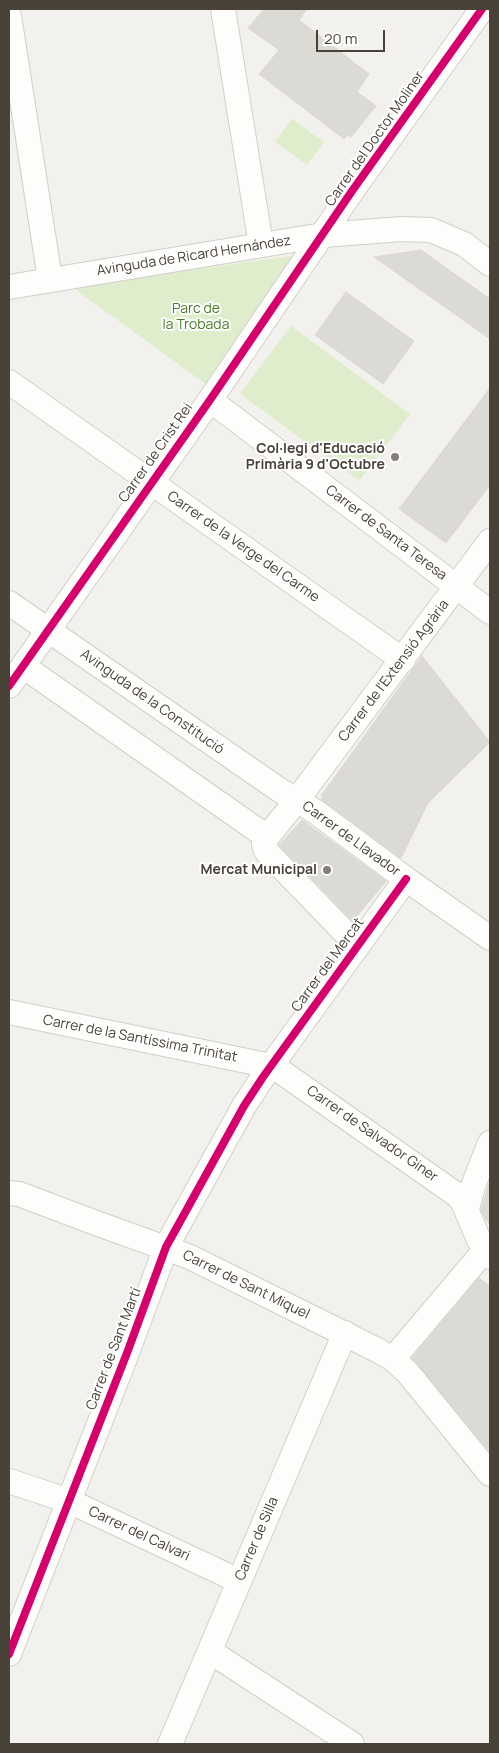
<!DOCTYPE html>
<meta charset="utf-8">
<style>
body{margin:0}
#map{position:relative;width:499px;height:1753px;overflow:hidden;background:#f2f1ed;font-family:Manrope,sans-serif}
canvas{display:block}
.frame{position:absolute;inset:0;border:10px solid #494238;pointer-events:none}
.scale{position:absolute;left:316px;top:30px;width:69px;height:22px;box-sizing:border-box;border:2px solid #494238;border-top:0;padding-left:6px;font-size:15px;line-height:18px;white-space:nowrap;color:#494238;-webkit-text-stroke:4px #fff;paint-order:stroke}
</style>
<div id="map">
<canvas width="499" height="1753"></canvas>
<div class="frame"></div>
<div class="scale">20 m</div>
</div>
<script>
const context = document.querySelector('canvas').getContext('2d');
context.lineJoin = 'round';
function paint(path, color) { context.fillStyle = color; context.fill(path, 'evenodd'); }
const toPath = rows => new Path2D(rows.map(r => 'M' + r).join(''));
function strokePath(path, color, width, dash) { context.strokeStyle = color; context.lineWidth = width; context.lineCap = dash ? 'butt' : 'round'; context.setLineDash(dash || []); context.stroke(path); }
function label(font, color, halo, rows, align = 'center') {
  context.font = font + ' Manrope,sans-serif'; context.lineWidth = 4; context.setLineDash([]); context.textBaseline = 'middle'; context.strokeStyle = halo; context.fillStyle = color; for (const [text, x, y, turn = 0] of rows) {
    context.save(); context.translate(x, y); context.rotate((+turn || 0) * Math.PI / 180); context.textAlign = isNaN(turn) ? turn : align; if (halo) context.strokeText(text, 0, 0); context.fillText(text, 0, 0); context.restore();
  }
}
const green = toPath([
 [292,119,324,142,307,165,275,142],
 [297,255,207,385,72,287],
 [291,326,410,414,359,481,240,394]
]);
const building = toPath([
 [264,9,307,9,299,20,369,74,357,92,376,106,351,137,347,135,344,139,259,74,279,50,248,28,264,9],
 [421,250,490,299,490,339,374,257,421,250],
 [346,292,414,341,383,384,315,335,346,292],
 [490,388,490,485,446,543,399,509,490,388],
 [422,656,490,742,428,803,401,858,321,799,323,797,321,796,422,656],
 [302,820,386,881,353,921,279,845,302,820],
 [490,1180,490,1224,486,1220,481,1210,490,1180],
 [479,1278,490,1286,490,1452,412,1358,479,1278]
]);
const minor = toPath([
 [223,9,261,245],
 [9,16,50,279],
 [9,287,323,235,402,229,431,230,464,244,490,264],
 [9,382,403,660],
 [210,400,490,612],
 [9,603,278,789,316,812,406,879,490,938],
 [23,666,267,837],
 [9,686,210,400,352,191,482,9],
 [357,945,266,851,264,844,267,837,297,800,490,541],
 [9,1012,271,1066,283,1073,457,1195,463,1202,479,1240,490,1257],
 [9,1193,19,1194,96,1223,190,1257,377,1350,393,1359,408,1373,490,1474],
 [467,1209,473,1186,490,1143],
 [393,1359,485,1250],
 [9,1481,69,1501,239,1581],
 [211,1652,352,1744],
 [9,1654,127,1353,166,1247,244,1106,263,1077,406,879],
 [170,1744,345,1333]
]);
const cycleway = toPath([
 [9,686,210,400,352,191,482,9],
 [9,1654,127,1353,166,1247,244,1106,263,1077,406,879]
]);
const markers = [
 [395,457,5,"#847f77"],
 [327,870,5,"#847f77"]
];
const streetNames = [
 ["Carrer del Doctor Moliner",375,139,-55],
 ["Avinguda de Ricard Hernández",194,256,-9],
 ["Carrer de Crist Rei",156,453,-55],
 ["Carrer de Santa Teresa",386,533,37],
 ["Carrer de la Verge del Carme",243,547,35],
 ["Carrer de l'Extensió Agrària",394,671,-53],
 ["Avinguda de la Constitució",152,702,35],
 ["Carrer de Llavador",351,839,36],
 ["Carrer del Mercat",328,965,-54],
 ["Carrer de la Santíssima Trinitat",140,1039,11],
 ["Carrer de Salvador Giner",372,1134,35],
 ["Carrer de Sant Miquel",246,1285,26],
 ["Carrer de Sant Martí",114,1349,-69],
 ["Carrer del Calvari",139,1534,25],
 ["Carrer de Silla",257,1539,-67]
];
const parkNames = [
 ["Parc de",196,309],
 ["la Trobada",196,325]
];
const poiNames = [
 ["Col·legi d'Educació",385,449],
 ["Primària 9 d'Octubre",385,465],
 ["Mercat Municipal",317,870]
];
paint(green, '#dfedcd');
paint(building, '#dcdad5');
strokePath(building, '#dbd8d2', 1);
strokePath(minor, '#d0cfca', 26);
strokePath(minor, '#fdfdfc', 24);
strokePath(cycleway, '#d6006c', 8);
for (const [x, y, r, color] of markers) { const dot = new Path2D(); dot.arc(x, y, r, 0, 2 * Math.PI); context.fillStyle = color; context.fill(dot); strokePath(dot, '#fff', 2); }
label('14px', '#494238', '#fff', streetNames);
label('14px', '#487d29', '#fff', parkNames);
label('bold 14px', '#494238', '#fff', poiNames, 'right');
</script>
